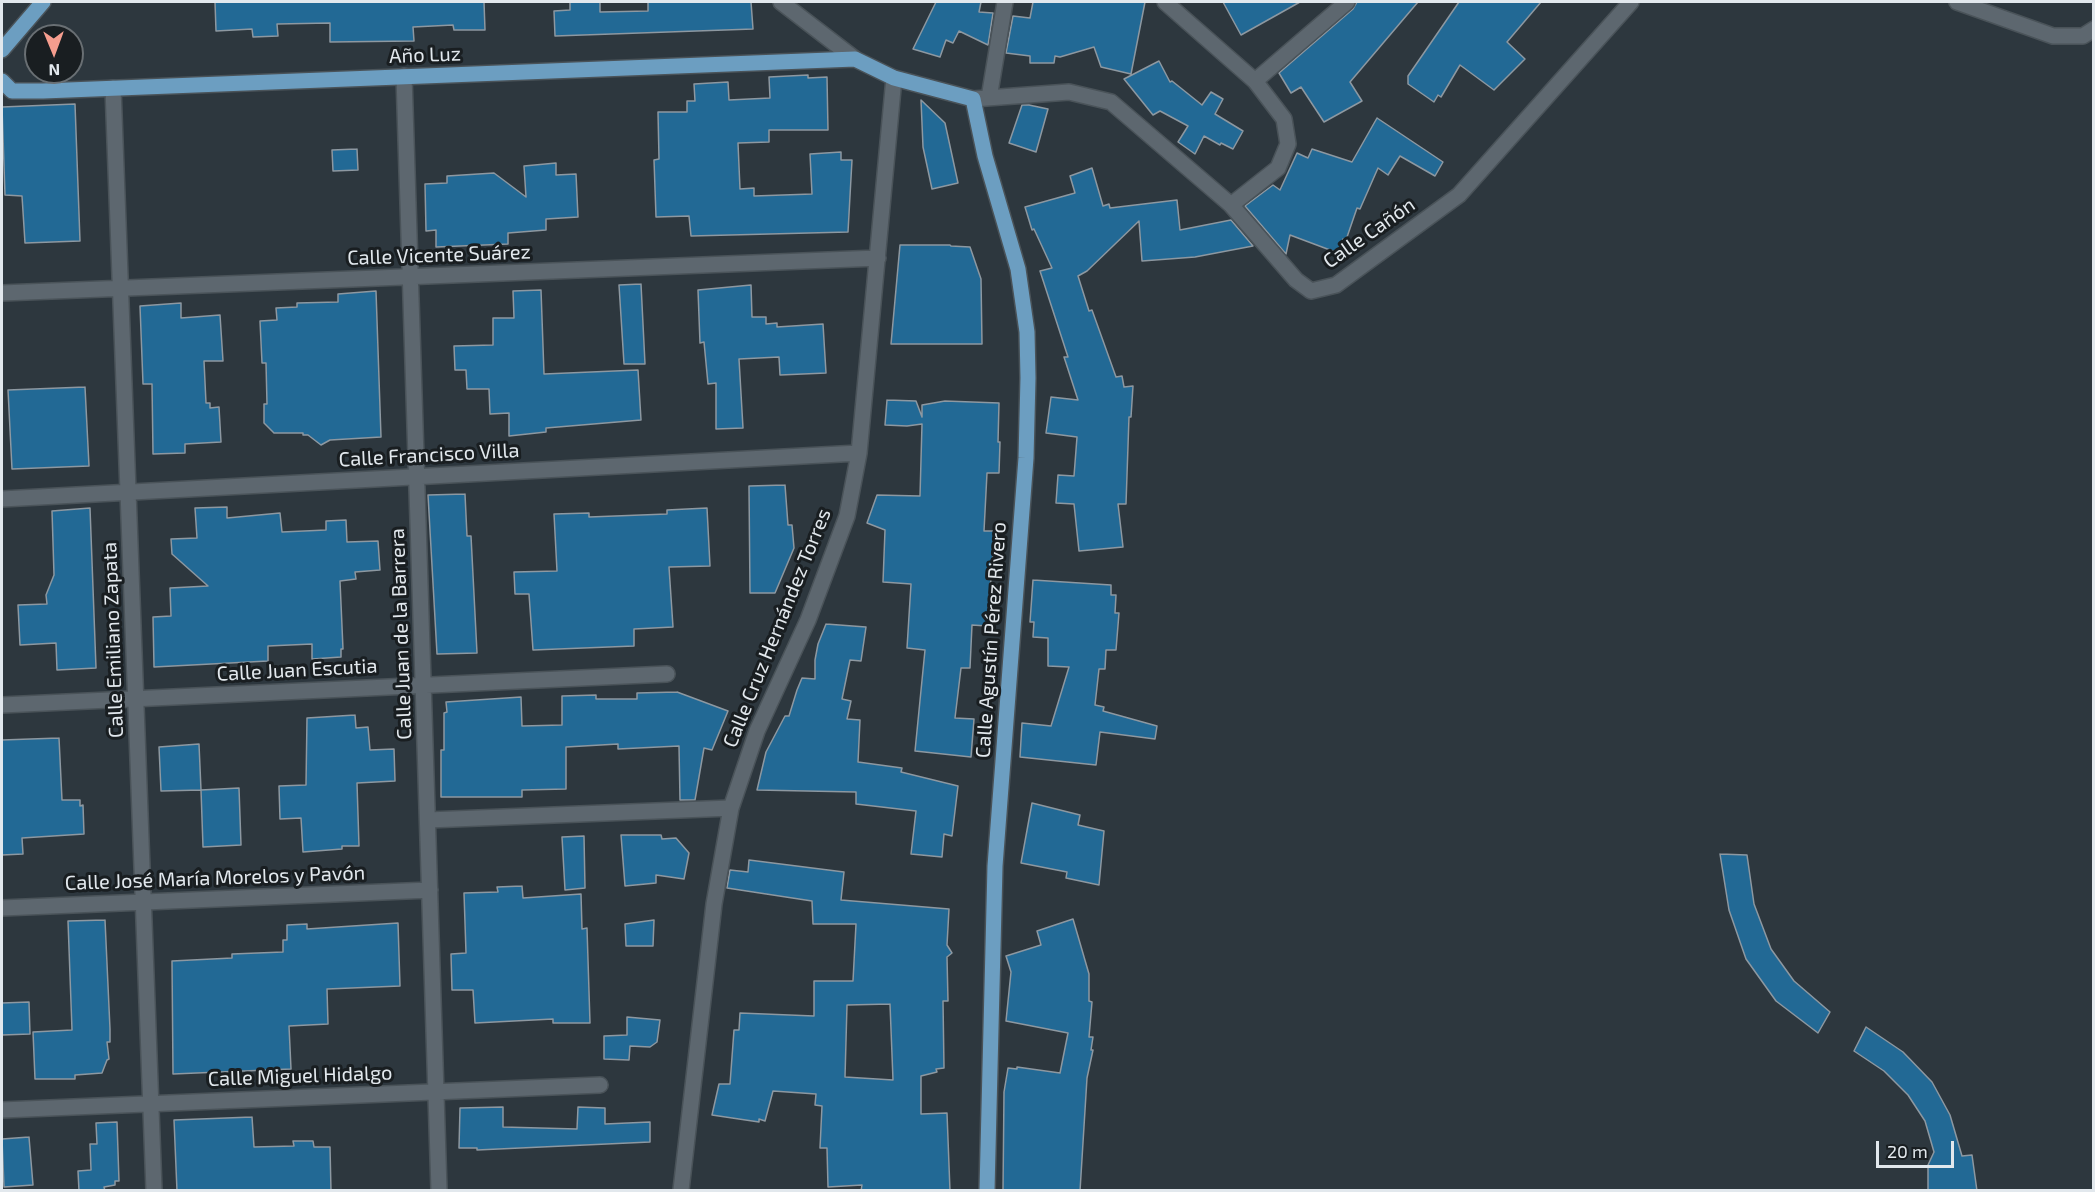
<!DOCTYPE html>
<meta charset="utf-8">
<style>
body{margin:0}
#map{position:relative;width:2095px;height:1192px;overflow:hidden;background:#2d373e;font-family:"Exo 2",sans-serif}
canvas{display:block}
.frame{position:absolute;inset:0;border:3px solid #e2e8ed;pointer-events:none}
.north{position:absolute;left:24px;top:24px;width:60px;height:60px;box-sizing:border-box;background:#191e21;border:2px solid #696f73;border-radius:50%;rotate:179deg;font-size:16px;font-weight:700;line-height:24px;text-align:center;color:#e2e8ed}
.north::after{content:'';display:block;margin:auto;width:21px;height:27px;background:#f59d8e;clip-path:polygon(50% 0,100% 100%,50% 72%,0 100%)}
.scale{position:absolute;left:1876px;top:1141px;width:78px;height:27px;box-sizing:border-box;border:3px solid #e2e8ed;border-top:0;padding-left:8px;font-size:18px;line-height:21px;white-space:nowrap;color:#e2e8ed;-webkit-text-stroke:4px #191e21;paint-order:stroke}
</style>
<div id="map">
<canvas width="2095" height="1192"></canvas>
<div class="frame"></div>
<div class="north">N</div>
<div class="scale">20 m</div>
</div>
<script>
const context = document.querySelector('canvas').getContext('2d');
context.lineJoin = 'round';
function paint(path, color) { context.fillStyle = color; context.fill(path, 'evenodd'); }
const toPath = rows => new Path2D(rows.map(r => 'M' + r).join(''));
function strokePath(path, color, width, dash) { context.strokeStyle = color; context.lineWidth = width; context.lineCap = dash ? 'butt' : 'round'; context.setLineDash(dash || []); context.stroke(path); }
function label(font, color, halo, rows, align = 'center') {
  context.font = font + ' "Exo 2",sans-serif'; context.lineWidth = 6; context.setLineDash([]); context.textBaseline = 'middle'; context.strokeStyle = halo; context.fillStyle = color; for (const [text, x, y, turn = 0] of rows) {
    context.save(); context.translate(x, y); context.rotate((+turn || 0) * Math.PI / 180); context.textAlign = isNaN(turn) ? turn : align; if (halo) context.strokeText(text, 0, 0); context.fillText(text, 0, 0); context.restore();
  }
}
const building = toPath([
 [215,2,484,2,485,30,454,30,453,25,413,27,414,41,330,42,330,23,277,24,278,36,253,37,252,29,216,31,215,2],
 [570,2,600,2,600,12,648,11,648,2,751,2,753,29,555,36,554,11,570,10,570,2],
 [936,2,981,2,979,12,993,13,988,45,959,31,953,43,946,40,940,57,913,49,936,2],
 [1033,2,1145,2,1131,74,1101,67,1094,47,1060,57,1055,56,1054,63,1030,63,1030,56,1006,53,1013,16,1030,18,1033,2],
 [1223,2,1300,2,1241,35,1223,2],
 [1357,2,1418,2,1350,82,1362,101,1324,122,1301,87,1291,93,1279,73,1353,9,1357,2],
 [1459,2,1541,2,1507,42,1525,59,1494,90,1460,65,1441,97,1438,95,1434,102,1408,84,1408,76,1459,2],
 [1159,61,1170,82,1172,81,1202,105,1211,92,1223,99,1215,114,1243,131,1233,149,1221,143,1220,145,1204,136,1195,154,1178,142,1188,126,1160,111,1153,115,1124,79,1159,61],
 [808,75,808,78,827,77,828,130,769,130,769,142,738,143,740,189,754,188,754,196,812,194,810,154,841,152,841,160,852,160,848,232,691,236,689,216,656,217,654,160,659,159,658,112,687,112,687,101,695,101,694,84,728,82,729,100,770,98,769,77,808,75],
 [921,100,945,123,958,183,932,189,923,147,921,100],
 [75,104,80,241,25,243,22,196,5,195,2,107,75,104],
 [1022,105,1029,105,1048,109,1036,152,1009,143,1022,105],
 [1377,118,1443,162,1435,176,1400,156,1388,175,1378,168,1360,209,1357,208,1346,240,1343,239,1338,253,1290,235,1286,254,1245,206,1273,185,1280,190,1297,153,1308,158,1312,149,1352,162,1377,118],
 [357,149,358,170,333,171,332,150,357,149],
 [556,163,556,175,576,174,578,217,546,219,546,230,508,233,508,244,436,247,436,230,426,231,425,184,447,183,447,176,494,173,526,197,524,166,556,163],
 [1092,168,1103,206,1109,204,1110,208,1177,200,1180,230,1231,220,1253,246,1195,257,1142,261,1139,221,1087,271,1078,276,1089,311,1092,310,1116,377,1122,376,1124,387,1133,386,1131,417,1129,417,1126,504,1118,504,1123,547,1079,551,1074,504,1056,503,1058,475,1074,476,1077,437,1046,433,1051,397,1078,400,1064,357,1068,357,1040,271,1052,268,1034,229,1032,230,1025,207,1075,193,1070,176,1092,168],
 [900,245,950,245,951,246,970,247,981,279,982,344,891,344,900,245],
 [641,284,645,364,624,364,619,285,641,284],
 [751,285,752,317,766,317,766,324,777,323,777,327,823,324,826,373,780,375,779,357,739,359,743,428,716,429,716,383,708,384,704,342,700,343,698,290,751,285],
 [541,290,544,374,638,370,641,420,546,428,546,432,509,436,509,413,490,414,489,389,467,389,466,370,455,370,454,346,493,345,493,318,514,318,513,291,541,290],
 [376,291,381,437,330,440,321,445,308,435,303,435,303,433,274,433,264,423,264,404,267,404,266,363,262,363,260,321,277,320,276,308,297,307,297,303,338,302,338,294,376,291],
 [181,303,181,318,220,315,223,361,204,361,206,403,210,403,210,408,219,407,221,442,185,444,185,453,153,454,152,384,143,384,140,306,181,303],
 [85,387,89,466,12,469,8,390,85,387],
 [887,400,916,401,922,417,922,405,945,401,999,403,998,442,1000,442,999,473,987,473,984,531,995,531,987,626,972,625,970,668,961,668,955,718,974,719,971,757,915,751,925,650,907,648,911,584,883,582,885,530,867,523,877,495,920,496,922,424,907,426,885,425,887,400],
 [785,485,788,525,792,525,794,548,775,593,750,593,749,486,785,485],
 [465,494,467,536,471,536,477,653,437,654,428,495,465,494],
 [227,507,227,518,280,513,282,532,326,530,326,521,346,520,347,542,378,541,380,570,355,572,356,579,340,581,343,649,341,649,341,657,312,659,312,644,268,646,268,661,154,667,153,617,171,616,170,588,208,586,172,554,171,539,197,538,195,508,227,507],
 [90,508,96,668,57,670,56,643,20,645,18,605,47,604,46,595,54,575,52,511,90,508],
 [707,508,710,566,669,567,673,627,634,629,634,646,533,650,529,594,515,594,514,572,557,571,554,514,589,513,589,517,667,514,667,510,707,508],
 [1033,580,1111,585,1111,595,1116,595,1115,613,1119,613,1116,650,1106,650,1105,669,1099,669,1095,705,1104,707,1103,711,1157,726,1155,739,1100,732,1096,765,1020,757,1022,723,1051,726,1069,667,1048,666,1048,638,1033,637,1034,622,1030,622,1033,580],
 [826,624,866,627,861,661,850,660,842,699,851,701,847,719,860,720,858,762,902,768,901,772,958,786,952,836,944,834,942,857,911,854,916,811,856,804,856,792,757,790,766,752,785,716,789,716,797,690,802,678,815,679,815,660,818,644,826,624],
 [677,692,728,711,712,750,704,748,695,800,680,800,679,746,618,749,618,744,566,747,566,789,522,790,522,797,441,797,441,750,444,750,444,713,447,712,446,702,521,697,522,726,562,725,562,696,596,695,596,699,637,699,637,693,677,692],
 [355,715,356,728,368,727,370,750,394,749,395,781,357,783,359,846,342,846,342,849,303,852,301,818,280,819,279,786,306,785,307,718,355,715],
 [59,738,62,800,80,800,80,806,83,805,84,834,22,838,23,854,2,855,2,740,59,738],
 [199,744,201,790,161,791,159,747,199,744],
 [239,788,241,845,203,847,201,790,239,788],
 [1032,803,1080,815,1078,825,1104,831,1099,885,1066,878,1067,872,1021,863,1032,803],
 [621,835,661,835,662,839,676,838,689,853,684,879,656,875,656,883,625,886,621,835],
 [584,836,585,888,565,890,562,837,584,836],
 [1720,854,1747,855,1754,904,1771,949,1794,981,1830,1012,1818,1033,1776,1001,1746,959,1729,910,1720,854],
 [749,860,844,872,841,900,949,909,947,945,952,953,947,957,948,1001,943,1001,944,1068,936,1069,937,1072,921,1076,921,1114,947,1113,950,1191,861,1191,862,1185,828,1187,827,1148,820,1148,822,1106,815,1105,816,1094,773,1091,765,1121,759,1119,759,1122,712,1115,719,1084,730,1084,734,1030,739,1030,740,1013,814,1016,814,981,853,981,856,924,813,924,812,901,727,888,730,870,748,872,749,860],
 [890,1004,893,1080,845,1077,847,1005,890,1004],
 [522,886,523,898,581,894,582,929,587,928,590,1023,553,1023,553,1019,475,1023,473,990,452,990,451,954,466,953,464,893,498,892,497,887,522,886],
 [1073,919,1089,974,1089,1001,1092,1002,1089,1037,1093,1037,1091,1050,1093,1050,1087,1078,1080,1191,1003,1191,1004,1092,1008,1068,1017,1069,1017,1067,1060,1073,1068,1033,1006,1021,1011,972,1006,956,1041,945,1037,931,1073,919],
 [105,920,110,1029,110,1042,107,1042,109,1059,107,1060,102,1073,75,1075,75,1079,35,1079,33,1032,72,1030,68,921,105,920],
 [654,920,653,946,626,946,625,924,654,920],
 [398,923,400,986,327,989,328,1024,289,1026,291,1069,173,1074,172,961,232,958,232,954,283,952,283,940,287,940,287,925,307,924,307,929,398,923],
 [29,1002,30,1034,2,1035,2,1003,29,1002],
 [627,1017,660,1020,657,1042,650,1047,630,1046,629,1060,604,1059,604,1036,627,1035,627,1017],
 [1866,1027,1903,1052,1932,1082,1950,1115,1962,1156,1972,1155,1977,1191,1928,1191,1928,1165,1934,1152,1925,1121,1908,1095,1884,1071,1854,1051,1866,1027],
 [503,1107,503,1127,577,1129,578,1107,605,1108,605,1124,650,1122,650,1142,477,1150,477,1148,459,1148,460,1108,503,1107],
 [252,1117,254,1147,294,1146,293,1141,313,1141,314,1147,330,1147,331,1191,177,1191,174,1120,252,1117],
 [117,1122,119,1181,115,1181,115,1185,104,1187,105,1191,79,1191,78,1171,91,1170,90,1144,97,1144,96,1123,117,1122],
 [29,1137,33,1185,4,1187,2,1139,29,1137]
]);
const minor = toPath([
 [781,2,855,59],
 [1165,2,1255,81,1284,119,1288,144,1278,168,1231,205],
 [1957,2,2053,36,2083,36,2094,29],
 [404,76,439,1190],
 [1255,81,1347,2],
 [113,88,154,1190],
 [989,98,1005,2],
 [973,99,1069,92,1111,102,1231,205,1296,280,1311,291,1336,285,1459,195,1631,2],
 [2,293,878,258],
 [2,499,859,453],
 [2,705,667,674],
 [428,820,731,808],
 [2,908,430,890],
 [2,1110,600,1085],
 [681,1190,714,904,731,808,757,731,808,620,847,516,859,453,894,78]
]);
const major = toPath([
 [2,50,43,2],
 [2,81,12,91,43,91,855,59,894,78,973,99,985,156,1018,269,1027,332,1028,378,1026,458,995,866,987,1190]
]);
const streetNames = [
 ["Año Luz",425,55,-2],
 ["Calle Cañón",1369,233,-35],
 ["Calle Vicente Suárez",439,255,-2],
 ["Calle Francisco Villa",429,455,-3],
 ["Calle Cruz Hernández Torres",777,628,-68],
 ["Calle Juan de la Barrera",401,634,-92],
 ["Calle Emiliano Zapata",113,640,-92],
 ["Calle Agustín Pérez Rivero",991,640,-86],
 ["Calle Juan Escutia",297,670,-3],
 ["Calle José María Morelos y Pavón",215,878,-2],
 ["Calle Miguel Hidalgo",300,1076,-2]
];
paint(building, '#226995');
strokePath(building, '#8d98a1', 1.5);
strokePath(minor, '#4a5359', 18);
strokePath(major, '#4a5359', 18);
strokePath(minor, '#5d676f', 15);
strokePath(major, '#6c9ec1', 15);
label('20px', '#e2e8ed', '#191e21', streetNames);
</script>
